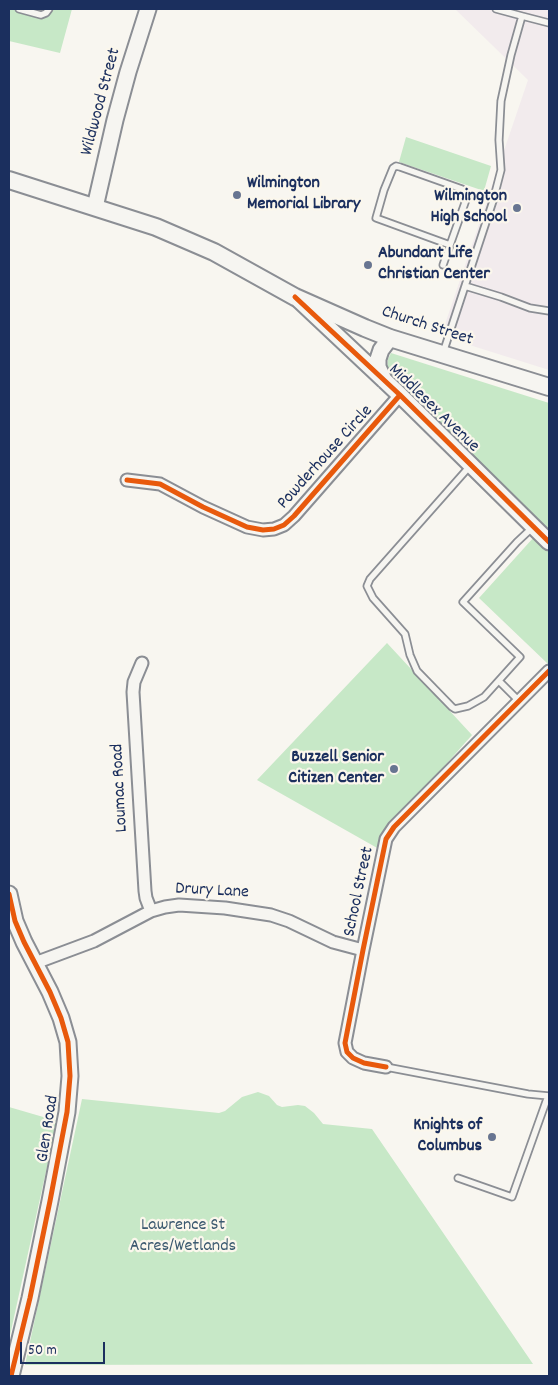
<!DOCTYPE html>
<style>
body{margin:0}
#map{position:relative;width:558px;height:1385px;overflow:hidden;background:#f8f6f0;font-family:Dekko,sans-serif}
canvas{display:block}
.frame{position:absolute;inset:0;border:10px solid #1b2f5e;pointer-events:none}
.scale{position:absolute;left:20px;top:1342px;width:85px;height:22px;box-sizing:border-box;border:2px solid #1b2f5e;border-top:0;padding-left:6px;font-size:15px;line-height:18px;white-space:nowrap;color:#1b2f5e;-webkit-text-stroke:4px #fbf7ec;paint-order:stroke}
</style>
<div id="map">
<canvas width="558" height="1385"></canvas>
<div class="frame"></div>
<div class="scale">50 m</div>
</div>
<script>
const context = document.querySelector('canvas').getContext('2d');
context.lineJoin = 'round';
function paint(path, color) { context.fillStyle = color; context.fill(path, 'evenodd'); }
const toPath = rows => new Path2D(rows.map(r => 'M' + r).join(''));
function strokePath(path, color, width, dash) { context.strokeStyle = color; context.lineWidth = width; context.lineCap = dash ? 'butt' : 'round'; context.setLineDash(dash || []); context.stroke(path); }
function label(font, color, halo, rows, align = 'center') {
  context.font = font + ' Dekko,sans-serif'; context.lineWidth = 4.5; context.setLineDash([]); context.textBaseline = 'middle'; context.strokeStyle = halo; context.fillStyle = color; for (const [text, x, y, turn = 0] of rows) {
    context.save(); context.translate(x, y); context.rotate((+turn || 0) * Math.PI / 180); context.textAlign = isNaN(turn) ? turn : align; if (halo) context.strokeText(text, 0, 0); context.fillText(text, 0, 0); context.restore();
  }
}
const built = toPath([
 [455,9,549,9,549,370,441,336,528,80]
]);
const green = toPath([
 [9,9,72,9,60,53,9,41],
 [406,137,491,166,484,191,399,162],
 [391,353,549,403,549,532,399,384,387,367,388,359],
 [534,537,549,552,548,664,479,598],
 [387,643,472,735,386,832,379,849,257,780],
 [258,1092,269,1096,277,1105,282,1107,298,1105,305,1106,314,1113,323,1124,372,1129,533,1364,25,1365,82,1099,219,1113,225,1111,242,1097],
 [9,1107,57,1121,9,1340]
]);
const service = toPath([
 [19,9,41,15,46,13,49,9],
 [522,16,549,23],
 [443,265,450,245,467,197,466,192,462,189,400,167,396,166,393,168,384,190,376,218,450,245],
 [465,286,493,201,501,170,499,140,501,101,511,55,522,16,496,9],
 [443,353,465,286,501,297,530,308,549,311],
 [470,466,370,579,367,586,373,598,405,634,410,655,417,671,452,707,455,709,468,706,484,697,520,657,463,602,517,542,533,527],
 [499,681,519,701],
 [386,1067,528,1094,549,1096],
 [458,1178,512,1197,548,1096]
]);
const minor = toPath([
 [127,480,160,484,203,507,247,527,263,530,274,529,284,525,294,516,400,395],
 [142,663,134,682,133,692,145,891,146,898,151,911],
 [35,963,94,941,151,911,165,907,179,905,225,908,271,915,289,921,333,942,363,950],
 [386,1067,364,1063,353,1058,347,1052,345,1043,363,950,386,839,394,827,549,671]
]);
const tertiary = toPath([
 [95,207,115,120,128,72,148,9],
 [299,300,400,395,549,542],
 [384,380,378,367,378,359,381,350,390,338],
 [9,894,15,921,24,942,50,992,61,1018,68,1042,70,1076,67,1112,50,1201,30,1298,11,1376]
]);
const secondary = toPath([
 [9,180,156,227,214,252,295,297,365,328,390,338,549,387]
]);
const cycleway = toPath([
 [295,297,400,395,549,542],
 [127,480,160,484,203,507,247,527,263,530,274,529,284,525,294,516,400,395],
 [9,894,15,921,24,942,50,992,61,1018,68,1042,70,1076,67,1112,50,1201,30,1298,11,1376],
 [386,1067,364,1063,353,1058,347,1052,345,1043,363,950,386,839,394,827,549,671]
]);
const markers = [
 [237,195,5,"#687591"],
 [517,208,5,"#687591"],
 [368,265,5,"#687591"],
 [394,769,5,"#687591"],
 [492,1137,5,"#687591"]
];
const streetNames = [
 ["Wildwood Street",102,102,-75],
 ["Church Street",427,327,18],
 ["Middlesex Avenue",433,409,44],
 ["Powderhouse Circle",326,458,-48],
 ["Loumac Road",121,788,-93],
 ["Drury Lane",212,892,3],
 ["School Street",360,892,-78],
 ["Glen Road",49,1129,-81]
];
const poiNames = [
 ["Wilmington",247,185,"left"],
 ["Memorial Library",247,206,"left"],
 ["Wilmington",507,198],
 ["High School",507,219],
 ["Abundant Life",378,255,"left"],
 ["Christian Center",378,276,"left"],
 ["Buzzell Senior",384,759],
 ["Citizen Center",384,780],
 ["Knights of",482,1127],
 ["Columbus",482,1148]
];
const parkNames = [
 ["Lawrence St",183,1227],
 ["Acres/Wetlands",183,1248]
];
paint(built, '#f2ebed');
paint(green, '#c7e8c7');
strokePath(service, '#8b8e94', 9);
strokePath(minor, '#8b8e94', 15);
strokePath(tertiary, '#8b8e94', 19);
strokePath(secondary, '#8b8e94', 20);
strokePath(service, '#f6f5f1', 5.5);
strokePath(minor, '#f6f5f1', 11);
strokePath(tertiary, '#f6f5f1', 15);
strokePath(secondary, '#f6f5f1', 16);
strokePath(cycleway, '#e8590c', 5);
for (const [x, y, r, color] of markers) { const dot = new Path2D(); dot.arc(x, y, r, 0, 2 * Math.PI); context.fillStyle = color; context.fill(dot); strokePath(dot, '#fbf7ec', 2); }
label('18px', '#1b2f5e', '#fbf7ec', streetNames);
label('bold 18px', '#1b2f5e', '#fbf7ec', poiNames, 'right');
label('18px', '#3c5a70', '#fbf7ec', parkNames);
</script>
